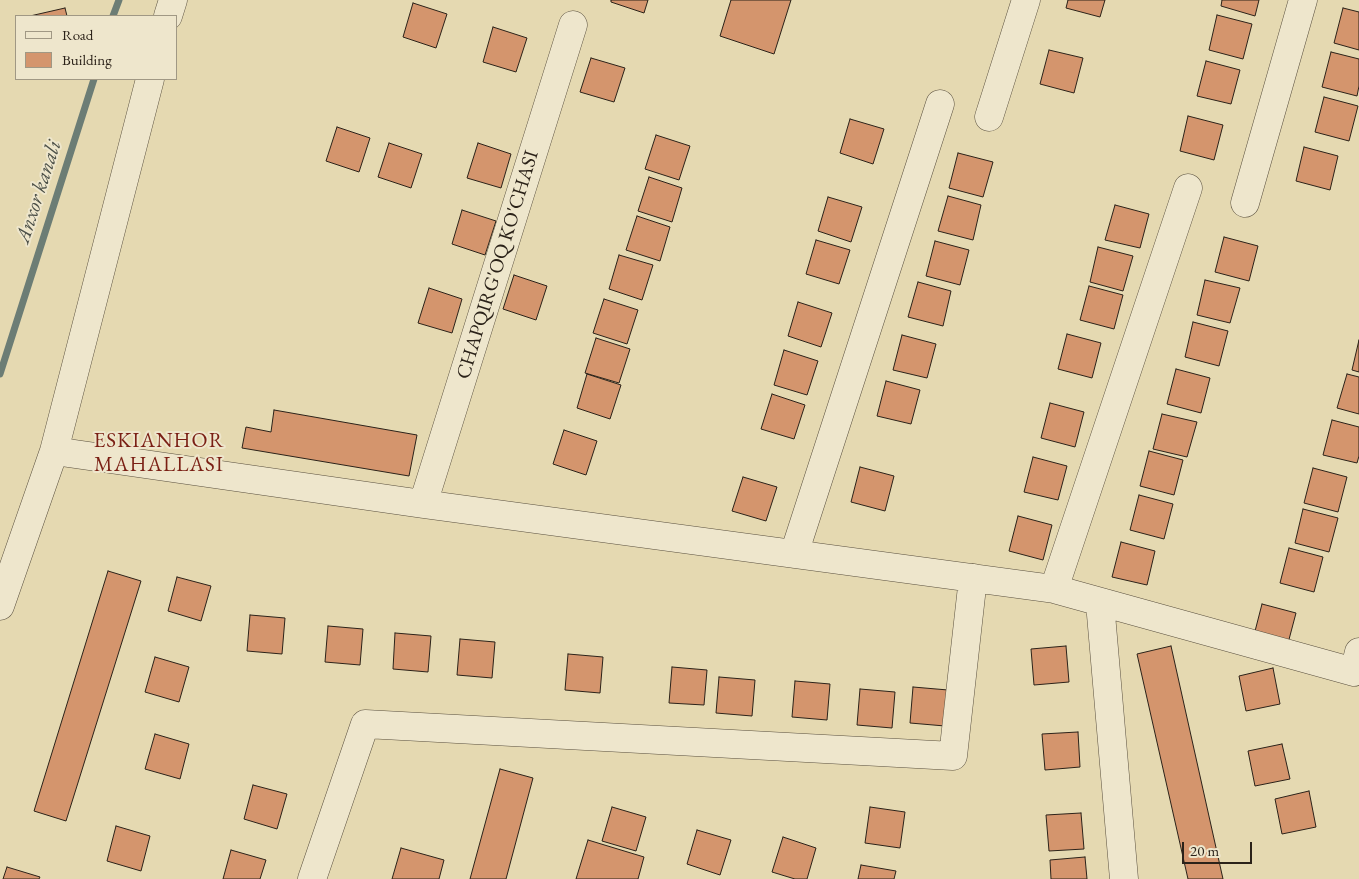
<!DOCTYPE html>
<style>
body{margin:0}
#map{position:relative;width:1359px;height:879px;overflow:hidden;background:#e5d9b1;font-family:"EB Garamond",serif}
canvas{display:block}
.legend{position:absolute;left:15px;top:15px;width:162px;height:65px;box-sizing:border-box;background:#eee6cc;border:1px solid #a09884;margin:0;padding:6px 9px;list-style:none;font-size:15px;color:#2b2219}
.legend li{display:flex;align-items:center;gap:10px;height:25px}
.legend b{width:25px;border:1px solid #a09884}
.scale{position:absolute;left:1182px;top:842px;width:70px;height:22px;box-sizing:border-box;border:2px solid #2b2219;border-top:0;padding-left:6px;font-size:15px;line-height:18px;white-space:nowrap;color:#2b2219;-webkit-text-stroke:4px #eee6cc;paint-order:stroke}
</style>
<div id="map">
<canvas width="1359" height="879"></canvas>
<ul class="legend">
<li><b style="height:6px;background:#eee6cc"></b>Road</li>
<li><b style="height:14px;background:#d4956d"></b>Building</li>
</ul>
<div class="scale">20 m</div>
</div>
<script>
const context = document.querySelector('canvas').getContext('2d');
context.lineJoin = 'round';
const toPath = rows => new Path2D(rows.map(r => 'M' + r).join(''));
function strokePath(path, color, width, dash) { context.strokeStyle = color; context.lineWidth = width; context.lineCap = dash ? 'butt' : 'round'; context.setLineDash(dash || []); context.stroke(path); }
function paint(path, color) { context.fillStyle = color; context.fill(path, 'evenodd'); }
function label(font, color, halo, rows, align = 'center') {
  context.font = font + ' "EB Garamond",serif'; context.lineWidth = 4; context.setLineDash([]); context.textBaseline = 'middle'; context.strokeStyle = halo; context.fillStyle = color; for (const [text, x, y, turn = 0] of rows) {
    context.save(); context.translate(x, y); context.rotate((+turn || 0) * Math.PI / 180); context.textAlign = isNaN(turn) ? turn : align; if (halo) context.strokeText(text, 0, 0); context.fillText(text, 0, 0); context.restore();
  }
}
const stream = toPath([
 [113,16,119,0],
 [0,374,94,79]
]);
const building = toPath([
 [611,0,648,0,644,13,611,2,611,0],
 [731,0,791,0,774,54,720,36,731,0],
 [1068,0,1105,0,1100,17,1066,8,1068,0],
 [1222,0,1259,0,1255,16,1221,6,1222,0],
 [413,3,447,14,436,48,403,37,413,3],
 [65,8,67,16,30,16,65,8],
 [1343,8,1359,12,1359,50,1334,43,1343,8],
 [1217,15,1252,24,1243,59,1209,50,1217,15],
 [493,27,527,38,516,72,483,62,493,27],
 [1049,50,1083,58,1074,93,1040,84,1049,50],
 [1331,52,1359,59,1359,86,1357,96,1322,87,1331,52],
 [591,58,625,68,614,102,580,92,591,58],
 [1206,61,1240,70,1231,104,1197,96,1206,61],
 [1324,97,1358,106,1349,141,1315,132,1324,97],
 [1188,116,1223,125,1214,160,1180,151,1188,116],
 [850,119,884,129,873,164,840,153,850,119],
 [337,127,370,138,359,172,326,161,337,127],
 [656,135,690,146,679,180,645,169,656,135],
 [389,143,422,154,411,188,378,177,389,143],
 [478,143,511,154,501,188,467,178,478,143],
 [1304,147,1338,156,1330,190,1296,181,1304,147],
 [958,153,993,162,983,197,949,188,958,153],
 [649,177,682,188,672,222,638,211,649,177],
 [948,196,981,205,973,240,938,231,948,196],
 [828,197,862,207,851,242,818,231,828,197],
 [1115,205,1149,214,1140,248,1105,240,1115,205],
 [462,210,496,221,485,255,452,244,462,210],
 [637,216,670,227,660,261,626,250,637,216],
 [1224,237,1258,246,1249,281,1215,272,1224,237],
 [816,240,850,250,839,284,806,274,816,240],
 [935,241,969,250,960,285,926,276,935,241],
 [1098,247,1133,256,1123,291,1090,282,1098,247],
 [619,255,653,265,642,300,609,289,619,255],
 [514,275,547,286,536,320,503,309,514,275],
 [1205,280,1240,288,1230,323,1197,315,1205,280],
 [918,282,951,291,943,326,908,317,918,282],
 [1089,286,1123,295,1114,329,1080,320,1089,286],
 [429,288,462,299,452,333,418,323,429,288],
 [604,299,638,310,627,344,593,333,604,299],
 [798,302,832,313,821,347,788,336,798,302],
 [1193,322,1228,331,1219,366,1185,357,1193,322],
 [1067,334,1101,343,1092,378,1058,369,1067,334],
 [902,335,936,344,927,378,893,370,902,335],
 [596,338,630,349,619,383,585,373,596,338],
 [1359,340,1359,372,1352,370,1359,340],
 [784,350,818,361,807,395,774,385,784,350],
 [1176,369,1210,378,1201,413,1167,404,1176,369],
 [587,374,621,385,610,419,577,408,587,374],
 [1347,374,1359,377,1359,414,1337,408,1347,374],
 [886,381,920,390,911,424,877,416,886,381],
 [772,394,805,405,794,439,761,429,772,394],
 [1050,403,1084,412,1075,447,1041,438,1050,403],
 [274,410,417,435,409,476,242,448,246,427,271,432,274,410],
 [1162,414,1197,422,1187,457,1153,449,1162,414],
 [1332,420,1359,427,1359,456,1357,463,1323,455,1332,420],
 [564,430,597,441,586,475,553,464,564,430],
 [1149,451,1183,460,1174,495,1140,486,1149,451],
 [1033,457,1067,466,1058,500,1024,492,1033,457],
 [860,467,894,476,885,511,851,502,860,467],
 [1313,468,1347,477,1338,512,1304,503,1313,468],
 [743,477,777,487,766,521,732,511,743,477],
 [1139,495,1173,504,1164,539,1130,530,1139,495],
 [1303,509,1338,518,1329,552,1295,543,1303,509],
 [1018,516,1052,525,1043,560,1009,551,1018,516],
 [1121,542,1155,551,1147,585,1112,577,1121,542],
 [1289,548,1323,557,1314,592,1280,583,1289,548],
 [108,571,141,581,66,821,34,811,108,571],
 [177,577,211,586,201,621,168,611,177,577],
 [1262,604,1296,613,1287,647,1253,639,1262,604],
 [250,615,285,618,282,654,247,651,250,615],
 [328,626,363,629,360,665,325,662,328,626],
 [395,633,431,636,428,672,393,669,395,633],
 [460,639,495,642,492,678,457,675,460,639],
 [1066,646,1069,682,1034,685,1031,649,1066,646],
 [1171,646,1223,879,1188,879,1137,654,1171,646],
 [568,654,603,657,600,693,565,690,568,654],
 [155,657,189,667,179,702,145,692,155,657],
 [672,667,707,670,704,705,669,703,672,667],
 [1273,668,1280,704,1246,711,1239,676,1273,668],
 [719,677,755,680,752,716,716,713,719,677],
 [795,681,830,684,827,720,792,717,795,681],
 [913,687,948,690,945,726,910,723,913,687],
 [860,689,895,692,892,728,857,725,860,689],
 [1078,732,1080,767,1045,770,1042,734,1078,732],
 [155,734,189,744,180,779,145,769,155,734],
 [1282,744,1290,779,1255,786,1248,751,1282,744],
 [500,769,533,778,506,879,470,879,500,769],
 [253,785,287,794,277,829,244,819,253,785],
 [1309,791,1316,827,1282,834,1275,799,1309,791],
 [612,807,646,817,636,851,602,841,612,807],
 [870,807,905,812,900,848,865,843,870,807],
 [1081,813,1084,849,1049,851,1046,815,1081,813],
 [116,826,150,836,141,871,107,861,116,826],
 [697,830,731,840,720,875,687,864,697,830],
 [783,837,816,848,807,879,795,879,772,872,783,837],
 [588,840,644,857,638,879,576,879,588,840],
 [401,848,444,860,439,879,392,879,401,848],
 [231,850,266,860,260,879,223,879,231,850],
 [1085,857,1087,879,1051,879,1050,860,1085,857],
 [861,865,896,871,894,879,858,879,861,865],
 [7,867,40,877,39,879,3,879,7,867]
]);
const minor = toPath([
 [168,16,173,0],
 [989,117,1026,0],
 [1245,203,1303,0],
 [54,451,423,504,1054,589,1354,672,1359,652],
 [423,504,573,25],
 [794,554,940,104],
 [1054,589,1188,188],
 [1100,603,1124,879],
 [0,606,54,451,150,79],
 [312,879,365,724,953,756,973,578]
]);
const streetNames = [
 ["CHAPQIRG'OQ KO'CHASI",498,265,-73]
];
const waterNames = [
 ["Anxor kanali",39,192,-72]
];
const neighbourhoodNames = [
 ["ESKIANHOR",159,441],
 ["MAHALLASI",159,465]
];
strokePath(stream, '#6c7d75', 7);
paint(building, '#d4956d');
strokePath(building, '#2b2219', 1);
strokePath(minor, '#5a503f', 29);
strokePath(minor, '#eee6cc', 28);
label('20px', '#2b2219', '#eee6cc', streetNames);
label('italic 21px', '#4b4f47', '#eee6cc', waterNames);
context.letterSpacing = '1px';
label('21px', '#7a1f14', '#eee6cc', neighbourhoodNames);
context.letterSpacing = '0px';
</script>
